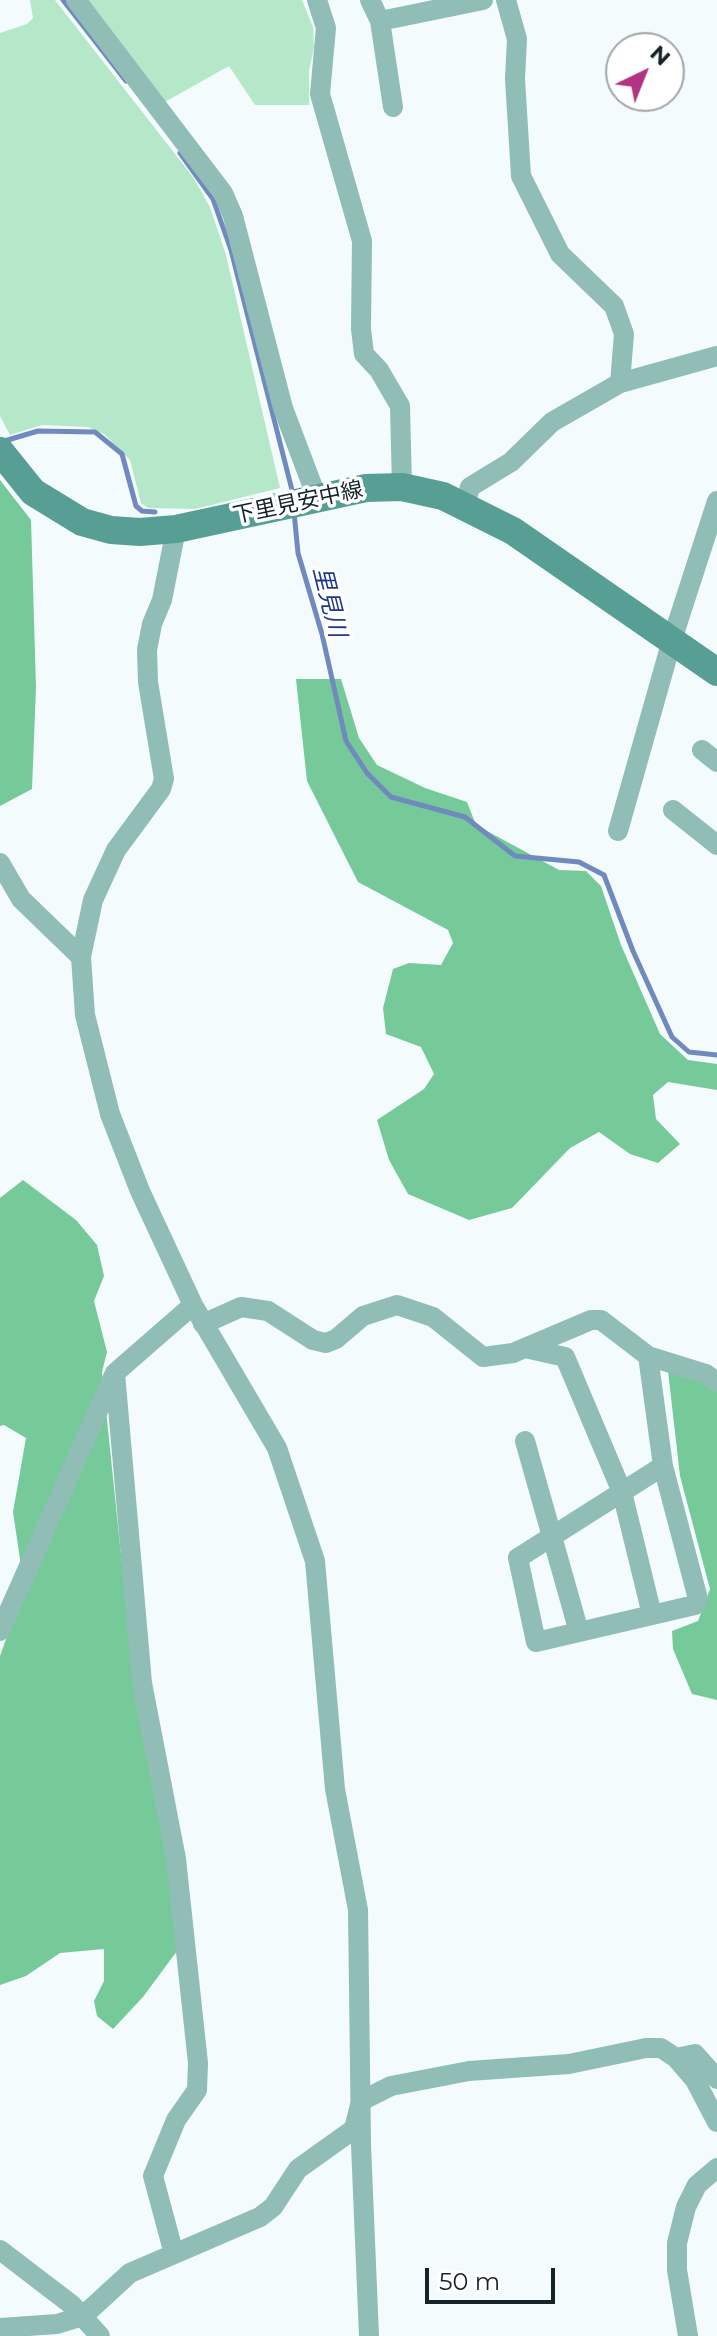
<!DOCTYPE html>
<meta charset="utf-8">
<style>
body{margin:0}
#map{position:relative;width:717px;height:2336px;overflow:hidden;background:#f3fbfd;font-family:Montserrat,sans-serif}
canvas{display:block}
.north{position:absolute;left:605px;top:32px;width:80px;height:80px;box-sizing:border-box;background:#fff;border:2px solid #a1a7a9;border-radius:50%;rotate:43deg;font-size:22px;font-weight:700;line-height:32px;text-align:center;color:#152428}
.north::after{content:'';display:block;margin:auto;width:28px;height:36px;background:#b23381;clip-path:polygon(50% 0,100% 100%,50% 72%,0 100%)}
.scale{position:absolute;left:425px;top:2268px;width:130px;height:36px;box-sizing:border-box;border:4px solid #152428;border-top:0;padding-left:10px;font-size:24px;line-height:28px;white-space:nowrap;color:#152428;-webkit-text-stroke:6px #fff;paint-order:stroke}
</style>
<div id="map">
<canvas width="717" height="2336"></canvas>
<div class="north">N</div>
<div class="scale">50 m</div>
</div>
<script>
const context = document.querySelector('canvas').getContext('2d');
context.lineJoin = 'round';
function paint(path, color) { context.fillStyle = color; context.fill(path, 'evenodd'); }
const toPath = rows => new Path2D(rows.map(r => 'M' + r).join(''));
function strokePath(path, color, width, dash) { context.strokeStyle = color; context.lineWidth = width; context.lineCap = dash ? 'butt' : 'round'; context.setLineDash(dash || []); context.stroke(path); }
function label(font, color, halo, rows, align = 'center') {
  context.font = font + ' Montserrat,"Noto Sans JP",sans-serif'; context.lineWidth = 7; context.setLineDash([]); context.textBaseline = 'middle'; context.strokeStyle = halo; context.fillStyle = color; for (const [text, x, y, turn = 0] of rows) {
    context.save(); context.translate(x, y); context.rotate((+turn || 0) * Math.PI / 180); context.textAlign = isNaN(turn) ? turn : align; if (halo) context.strokeText(text, 0, 0); context.fillText(text, 0, 0); context.restore();
  }
}
const green = toPath([
 [30,0,55,0,193,177,210,207,226,255,280,488,195,509,148,508,141,503,130,460,104,434,88,427,42,425,10,435,0,416,0,33,27,24,33,18],
 [83,0,302,0,313,27,314,47,309,71,309,105,255,105,229,66,163,103]
]);
const forest = toPath([
 [0,480,31,520,36,687,32,789,0,806],
 [296,679,341,679,359,738,377,765,425,788,467,802,476,825,559,870,586,871,601,886,621,945,660,1034,688,1060,717,1064,717,1090,668,1082,653,1095,656,1119,680,1144,658,1163,630,1154,599,1132,570,1148,512,1208,469,1220,408,1194,389,1160,377,1120,424,1089,434,1074,421,1047,386,1034,383,1008,393,969,409,963,441,965,453,943,448,930,358,882,307,781],
 [23,1180,76,1220,97,1245,104,1276,94,1301,107,1352,102,1372,133,1670,166,1826,177,1951,143,1997,113,2029,97,2016,94,2001,104,1981,104,1949,60,1953,26,1976,0,1985,0,1656,10,1628,21,1566,13,1512,26,1438,4,1425,0,1426,0,1198],
 [668,1371,717,1388,717,1700,692,1694,673,1649,672,1631,698,1621,710,1589,680,1476]
]);
const stream = toPath([
 [63,0,126,81],
 [180,153,213,199,231,250,293,494],
 [1,442,38,431,95,432,122,454,136,506,142,511,155,512],
 [294,512,298,553,322,634,346,741,367,773,391,797,465,817,515,856,579,862,604,875,633,951,672,1037,689,1052,717,1055]
]);
const street = toPath([
 [76,0,223,193,233,216,283,408,317,498],
 [317,0,326,28,320,94,362,241,361,329,364,354,379,370,400,406,402,487],
 [370,0,380,21,393,107],
 [506,0,517,39,515,79,521,176,560,254,614,306,624,334,620,383],
 [380,21,483,0],
 [465,505,470,487,511,462,552,422,620,383,717,356],
 [176,529,162,600,152,624,147,650,148,682,164,779,161,789,116,850,93,900,81,957,85,1015,110,1114,140,1191,193,1305,277,1448,315,1561,335,1789,358,1910,361,2145,369,2336],
 [702,750,717,762],
 [673,810,717,845],
 [618,831,672,640,717,501],
 [0,863,21,899,81,957],
 [203,1324,241,1307,268,1311,313,1340,326,1343,336,1339,363,1316,397,1305,433,1317,483,1357,513,1353,591,1320,601,1320,648,1356,706,1374,717,1382],
 [525,1348,565,1357,622,1492,652,1615],
 [648,1356,663,1466,698,1599,695,1605,536,1642,518,1558,663,1466],
 [525,1441,579,1632],
 [0,1631,114,1375],
 [676,2058,695,2054,717,2079],
 [0,2250,72,2305,100,2336],
 [174,2254,153,2176,176,2120,197,2090,198,2063,176,1859,142,1683,115,1373,193,1305],
 [0,2328,57,2324,83,2316,130,2273,260,2217,273,2207,298,2169,354,2129,361,2101,391,2086,469,2071,569,2064,646,2048,661,2048,676,2058,695,2080,717,2122],
 [688,2336,677,2270,677,2243,686,2207,697,2185,717,2168]
]);
const secondary = toPath([
 [0,451,33,492,82,522,111,530,140,532,176,529,366,488,402,487,443,496,513,531,717,672]
]);
const streetNames = [
 ["下里見安中線",298,503,-12]
];
const waterNames = [
 ["里見川",329,602,76]
];
paint(green, '#b5e8c8');
paint(forest, '#76ca9a');
strokePath(stream, '#708abe', 5);
strokePath(street, '#90bdb6', 20);
strokePath(secondary, '#579e95', 28);
label('22px', '#152428', '#fff', streetNames);
label('italic 24px', '#1f3a8a', '#fff', waterNames);
</script>
